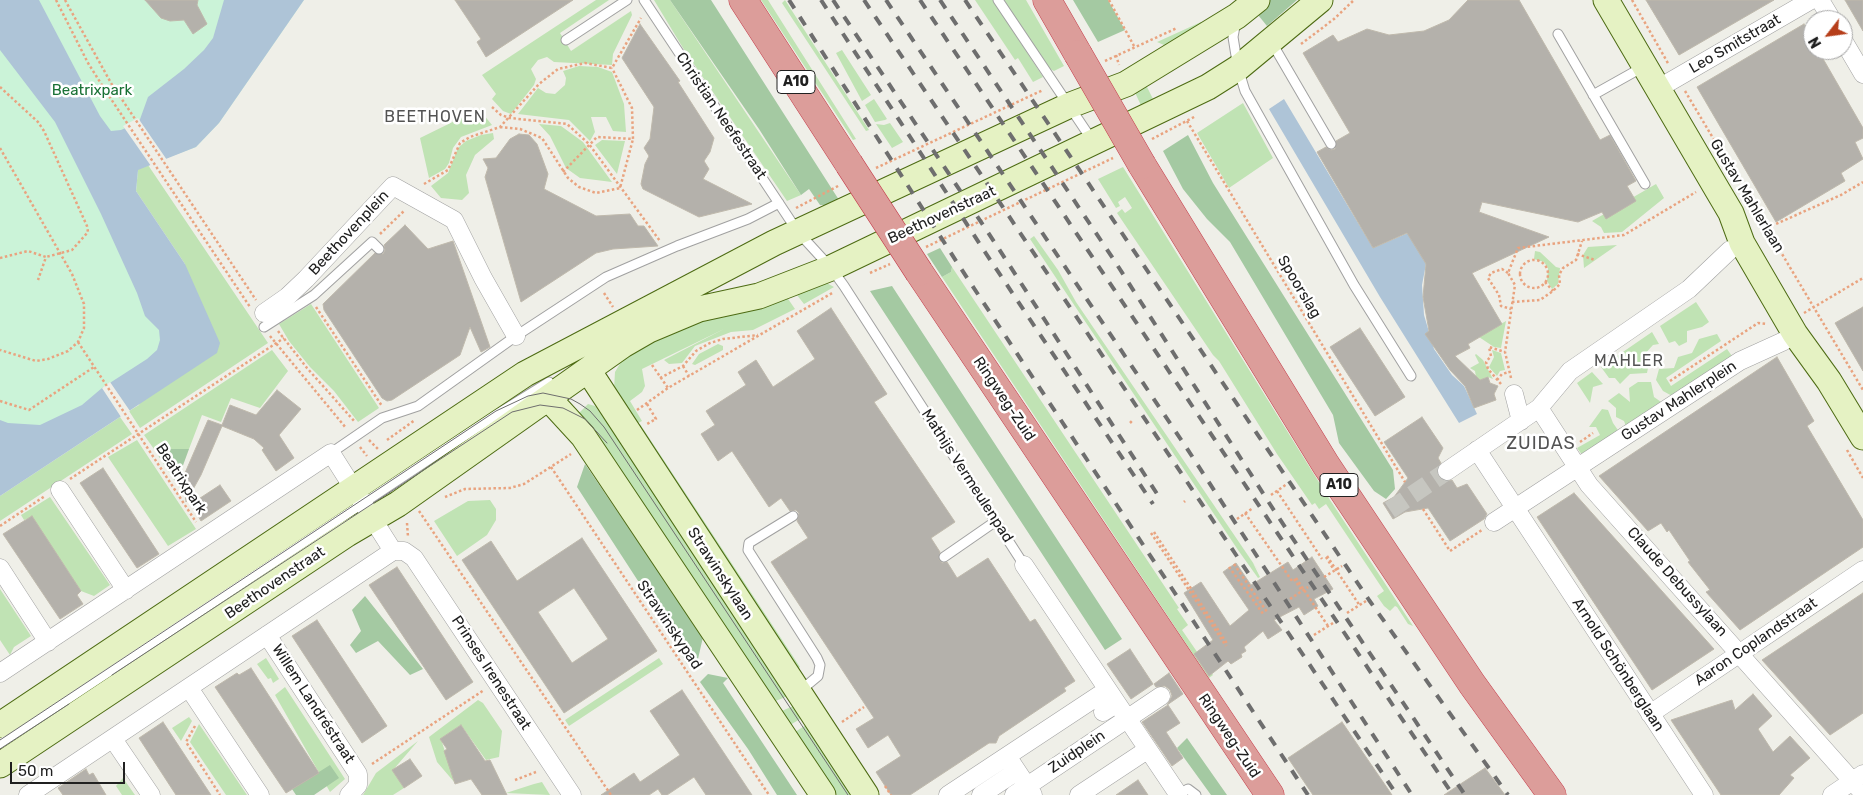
<!DOCTYPE html>
<meta charset="utf-8">
<style>
body{margin:0}
#map{position:relative;width:1863px;height:795px;overflow:hidden;background:#efefe8;font-family:Rubik,sans-serif}
canvas{display:block}
.north{position:absolute;left:1803px;top:10px;width:50px;height:50px;box-sizing:border-box;background:#fff;border:1px solid #a6a6a6;border-radius:50%;rotate:240deg;font-size:14px;font-weight:700;line-height:20px;text-align:center;color:#202020}
.north::after{content:'';display:block;margin:auto;width:18px;height:22px;background:#b63e1a;clip-path:polygon(50% 0,100% 100%,50% 72%,0 100%)}
.scale{position:absolute;left:10px;top:762px;width:115px;height:22px;box-sizing:border-box;border:2px solid #202020;border-top:0;padding-left:6px;font-size:15px;line-height:18px;white-space:nowrap;color:#202020;-webkit-text-stroke:4px #fff;paint-order:stroke}
</style>
<div id="map">
<canvas width="1863" height="795"></canvas>
<div class="north">N</div>
<div class="scale">50 m</div>
</div>
<script>
const context = document.querySelector('canvas').getContext('2d');
context.lineJoin = 'round';
function paint(path, color) { context.fillStyle = color; context.fill(path, 'evenodd'); }
const toPath = rows => new Path2D(rows.map(r => 'M' + r).join(''));
function strokePath(path, color, width, dash) { context.strokeStyle = color; context.lineWidth = width; context.lineCap = dash ? 'butt' : 'round'; context.setLineDash(dash || []); context.stroke(path); }
function label(font, color, halo, rows, align = 'center') {
  context.font = font + ' Rubik,sans-serif'; context.lineWidth = 5; context.setLineDash([]); context.textBaseline = 'middle'; context.strokeStyle = halo; context.fillStyle = color; for (const [text, x, y, turn = 0] of rows) {
    context.save(); context.translate(x, y); context.rotate((+turn || 0) * Math.PI / 180); context.textAlign = isNaN(turn) ? turn : align; if (halo) context.strokeText(text, 0, 0); context.fillText(text, 0, 0); context.restore();
  }
}
const grass = toPath([
 [596,0,609,0,560,33,571,51,631,11,632,15,613,54,612,65,554,62,547,57,538,60,531,69,536,79,534,85,511,114,503,111,492,99,496,94,482,75],
 [654,0,670,0,801,195,787,201,683,48],
 [761,0,768,0,856,139,853,140],
 [785,0,869,130,866,131,782,3],
 [975,0,993,0,1043,77,1033,82,1018,58,1015,60],
 [1004,0,1026,0,1064,66,1054,71,1050,69],
 [1201,22,1202,28,1172,44,1164,45,1157,42],
 [842,50,871,95,862,101,836,53],
 [579,66,598,67,612,72,624,104,626,132,613,131,606,117,591,117,595,132,590,141,569,120,518,114,538,88,546,93,555,94,565,85,566,78,563,71],
 [1144,81,1156,105,1144,112,1132,86],
 [874,99,887,119,885,120,875,122,865,105],
 [1243,103,1273,158,1229,188,1197,133],
 [479,109,492,125,461,137,453,148,449,163,445,169,429,178,420,138],
 [890,123,903,142,892,148,876,124,884,125],
 [539,124,561,126,583,142,612,182,580,178,566,168,550,136],
 [493,133,494,139,475,155,466,175,469,193,462,200,441,198,431,186,448,173,458,148,466,141,481,135],
 [602,140,625,141,617,174,595,145],
 [148,165,268,343,140,428,129,411,139,405,185,264,136,191,138,169],
 [1123,167,1330,500,1413,626,1408,624,1397,607,1395,606,1390,611,1384,606,1377,596,1384,591,1326,504,1319,509,1315,503,1312,505,1277,454,1219,361,1213,355,1117,213,1122,209,1125,213,1132,208,1125,197,1118,202,1120,206,1116,208,1098,179],
 [1656,184,1664,198,1622,232,1604,233,1601,227,1592,221],
 [1034,236,1058,270,1076,302,1262,576,1253,563,1260,577,1258,578,1238,550,1030,239],
 [1617,245,1584,268,1583,255,1588,247],
 [1535,251,1540,252,1556,267,1560,268,1558,284,1552,289,1547,281,1548,268,1544,262,1534,259],
 [952,267,1179,608,1177,609,1188,625,1182,630,1213,675,1209,678,942,277,951,272],
 [825,282,834,287,804,304,793,290],
 [784,293,795,309,753,330,731,332,695,346,682,363,669,364,664,360,724,329,642,369,645,386,642,392,630,401,642,421,636,424,614,389,615,372,624,357,666,333],
 [1696,302,1709,322,1702,327,1687,331,1687,342,1679,346,1675,341,1669,343,1660,326],
 [311,304,379,408,358,422,334,391,310,367,289,341,279,324],
 [1506,321,1501,348,1494,347,1479,337],
 [1652,332,1659,344,1653,345,1643,356,1649,363,1647,373,1630,374,1620,384,1615,378,1609,378,1601,367],
 [1717,334,1721,341,1666,378,1671,386,1727,349,1734,359,1674,397,1663,391,1656,380,1659,369,1674,368,1678,357,1692,353,1699,339],
 [718,344,723,346,723,350,695,365,692,364,699,354],
 [272,350,288,371,260,408,231,398,221,422,202,415,189,449,154,449,144,435],
 [1492,350,1501,353,1505,370,1500,371,1497,376,1489,367,1494,357],
 [1476,354,1483,360,1493,379,1488,377,1480,380,1476,377,1475,371,1470,368,1479,363,1475,355],
 [1592,372,1603,384,1593,387,1590,403,1577,383],
 [1638,382,1651,382,1654,397,1664,404,1627,429,1624,421,1616,417,1616,408,1608,401,1619,393,1630,402,1629,388],
 [588,404,595,406,605,420,619,431,788,696,773,702,578,414],
 [1602,409,1608,410,1613,423,1620,433,1583,456,1577,448,1600,435,1596,427,1589,427],
 [120,417,132,434,0,521,0,496],
 [640,424,800,667,793,672,636,426],
 [137,440,196,529,168,546,108,457],
 [50,497,110,585,94,596,81,591,32,517,24,520,21,515],
 [490,500,496,509,496,520,487,535,457,556,434,521,468,501],
 [0,589,31,636,14,647,10,655,0,640],
 [266,658,279,679,273,683,271,678,268,679,257,664],
 [659,658,663,664,569,726,565,720],
 [285,687,345,779,330,792,275,695],
 [478,700,483,703,502,731,499,757,486,760,461,725,441,739,455,783,437,762,429,737],
 [798,704,802,718,783,729,777,713],
 [189,717,192,721,181,741,172,728],
 [199,724,247,795,226,795,190,742],
 [806,725,852,795,837,795,795,732],
 [418,741,393,770,404,788,393,795,363,795,376,773],
 [123,778,135,795,122,795,116,786],
 [542,782,550,795,506,793,534,784]
]);
const forest = toPath([
 [670,0,711,0,839,200,829,205,820,205,809,189,801,195,759,129],
 [1073,0,1108,0,1125,30,1098,42],
 [1266,0,1297,0,1267,26,1254,10],
 [1188,135,1213,183,1393,470,1395,489,1386,499,1374,491,1339,443,1333,415,1230,242,1207,219,1183,189,1163,151],
 [940,248,952,267,951,272,942,277,927,254],
 [892,286,1122,639,1105,650,870,291],
 [154,449,189,449,178,479,182,492],
 [585,464,703,637,698,659,687,664,653,604,577,487],
 [365,596,423,669,410,675,378,641,356,653,350,645,361,631,352,610],
 [708,674,728,678,723,683,797,795,777,795,748,749,700,682],
 [1187,738,1227,795,1211,795,1177,748],
 [330,765,339,778,314,795,296,795,292,789]
]);
const park = toPath([
 [0,0,304,0,219,123,196,147,138,169,136,191,207,339,0,473]
]);
const water = toPath([
 [0,0,39,0,100,116,111,131,121,130,139,122,148,97,184,69,204,50,213,38,224,0,304,0,219,123,196,147,138,170,136,191,185,264,220,343,217,353,0,496,0,420,8,423,40,425,82,405,102,388,147,359,157,350,160,340,159,330,145,316,137,293,101,214,55,122,0,50],
 [1284,99,1373,248,1408,233,1426,264,1422,285,1424,315,1434,349,1452,375,1464,386,1477,414,1459,423,1380,297,1269,109]
]);
const pier = toPath([
 [138,118,167,160,151,166,123,126],
 [110,382,130,411,121,417,102,388]
]);
const building = toPath([
 [145,0,198,0,197,5,207,24,193,34,184,20,170,21,161,18,145,0],
 [455,0,573,0,486,57,477,42,481,39,455,0],
 [1468,0,1519,0,1600,140,1610,135,1636,181,1627,186,1636,201,1606,219,1602,212,1578,222,1482,202,1479,212,1549,237,1472,273,1502,324,1468,344,1470,348,1455,356,1480,380,1488,377,1490,383,1498,386,1494,394,1496,400,1474,408,1465,386,1450,370,1425,334,1429,331,1423,297,1426,264,1407,233,1373,248,1317,152,1326,147,1331,150,1335,149,1336,141,1350,133,1303,53,1333,35,1338,42,1367,29,1389,35,1424,31,1449,20,1468,0],
 [1646,0,1774,0,1679,55,1646,0],
 [1845,0,1863,0,1863,31,1845,0],
 [640,24,680,81,678,82,714,138,710,152,704,161,709,169,703,179,752,204,699,217,643,189,641,184,645,164,649,156,644,148,650,139,654,107,622,58,640,24],
 [1804,24,1813,41,1813,50,1818,50,1863,128,1863,138,1855,142,1863,159,1841,173,1845,181,1776,222,1697,87,1804,24],
 [519,134,529,135,537,144,548,174,544,189,596,216,630,214,638,226,644,226,658,246,613,249,596,253,521,302,485,177,488,168,483,159,496,158,510,139,519,134],
 [405,225,428,249,453,241,490,347,481,352,470,327,460,355,392,400,387,401,382,398,324,310,323,304,375,253,383,254,385,250,384,245,405,225],
 [1863,307,1863,371,1835,323,1863,307],
 [831,308,887,394,874,402,955,522,931,538,940,552,939,560,942,563,947,562,957,578,988,558,1030,622,1035,619,1075,681,1064,688,1066,691,999,736,996,743,989,743,910,795,891,795,876,772,901,756,888,735,868,748,856,729,874,718,771,562,808,538,797,521,799,513,796,510,790,511,781,498,769,507,732,451,718,461,701,434,715,425,706,411,746,385,738,372,756,360,773,387,815,359,797,331,831,308],
 [1360,328,1405,397,1375,416,1330,347,1360,328],
 [1777,357,1814,421,1807,426,1863,520,1863,547,1740,630,1706,592,1710,590,1688,562,1690,561,1669,530,1667,532,1661,523,1648,531,1599,476,1777,357],
 [277,390,301,409,279,435,294,458,276,471,262,450,264,448,254,439,222,426,201,475,186,502,184,484,185,473,208,420,222,425,230,405,256,415,277,390],
 [1422,417,1443,448,1438,458,1441,463,1436,471,1438,477,1443,481,1452,480,1457,488,1467,484,1487,514,1484,519,1450,541,1428,508,1405,512,1393,519,1383,503,1394,497,1408,478,1384,442,1422,417],
 [103,468,159,554,137,568,80,483,103,468],
 [220,485,231,501,201,521,191,504,220,485],
 [1574,493,1714,649,1652,690,1537,517,1574,493],
 [32,516,81,591,77,595,83,604,60,619,3,534,32,516],
 [582,538,657,651,564,713,462,560,491,541,517,581,582,538],
 [574,588,608,639,572,663,538,612,574,588],
 [1312,557,1333,589,1314,599,1318,606,1304,615,1299,607,1274,620,1282,630,1268,639,1263,631,1244,647,1246,651,1241,654,1242,657,1231,664,1228,661,1209,676,1194,654,1213,640,1184,593,1201,582,1230,626,1249,610,1223,572,1236,563,1251,585,1288,562,1293,570,1312,557],
 [397,567,473,682,446,700,369,585,397,567],
 [1863,593,1863,713,1830,735,1762,660,1863,593],
 [317,620,387,726,362,743,292,636,317,620],
 [1130,649,1153,684,1131,699,1107,664,1130,649],
 [251,668,319,773,286,793,215,687,237,673,239,675,251,668],
 [1169,673,1183,694,1167,705,1172,696,1170,690,1165,686,1156,687,1154,684,1169,673],
 [682,690,752,795,706,795,694,777,667,795,662,795,658,789,649,795,601,795,634,773,640,782,680,755,650,711,682,690],
 [1753,694,1772,716,1758,729,1773,752,1790,736,1810,758,1790,775,1794,778,1779,795,1721,795,1671,720,1732,700,1735,710,1753,694],
 [1168,705,1180,723,1166,732,1183,758,1172,766,1142,722,1168,705],
 [163,722,211,795,176,795,139,738,163,722],
 [1342,722,1392,795,1313,795,1288,758,1342,722],
 [461,725,485,761,490,760,507,795,482,795,471,779,455,784,444,751,447,749,440,739,461,725],
 [410,759,422,776,404,788,392,770,410,759],
 [1485,768,1505,795,1444,795,1462,783,1485,768],
 [86,769,89,775,93,773,106,795,63,795,58,788,86,769],
 [1138,780,1148,795,1116,795,1138,780]
]);
const streetTunnel = toPath([
 [1390,510,1447,471]
]);
const path = toPath([
 [56,0,88,63,107,93,250,307],
 [65,0,111,83,256,300],
 [1109,0,1134,46],
 [1632,0,1669,65],
 [1301,44,1334,19,1354,0],
 [1116,55,1119,65],
 [1105,61,1177,28],
 [0,87,38,122,44,131,87,226,88,232,72,250,46,257],
 [1685,91,1863,390],
 [492,107,501,115,510,118,567,124,589,144,660,241],
 [1187,121,1405,482],
 [500,127,520,129,542,138,568,178,579,187,596,193,620,188,633,139],
 [1152,139,1196,116],
 [0,148,72,274,84,304,84,328,78,342,68,351,48,359,36,361,0,350],
 [876,168,1043,90],
 [563,172,597,137,633,139,632,108,612,68],
 [424,184,448,170,460,143,470,137,500,127,539,84,558,69,585,63,612,68,641,18],
 [796,208,840,185],
 [1767,228,1841,195,1863,182],
 [380,234,405,210],
 [926,247,1113,158],
 [1577,254,1595,260],
 [0,258,28,251,46,257,38,280],
 '1520 274a14 14 0 1 1 28 0a14 14 0 1 1-28 0Z',
 [870,273,890,264],
 [1508,273,1502,269,1491,273,1488,278,1499,295,1501,306,1511,309],
 [1545,282,1553,291],
 [604,293,613,307],
 [1512,302,1540,300,1553,291,1560,284,1559,275,1563,268,1576,260,1582,241],
 [316,307,382,406],
 [1804,313,1863,278],
 [278,331,307,368,355,422],
 [270,336,346,428],
 [78,342,196,522],
 [652,365,668,388],
 [683,366,689,376],
 [660,378,683,366,696,351,710,343,723,339,758,335],
 [1511,378,1505,352,1515,285,1508,273,1518,248,1624,235,1696,192],
 [1497,380,1502,374,1509,372],
 [1670,381,1758,323,1767,324],
 [1501,384,1488,369,1486,362,1491,356,1489,347,1505,352],
 [0,401,29,410,94,367],
 [647,404,656,419,647,424],
 [637,410,668,388,834,292],
 [1130,423,1132,421],
 [369,440,378,449],
 [387,440,415,420],
 [1580,442,1593,433],
 [360,447,367,456],
 [1847,450,1863,478],
 [551,467,769,795],
 [70,479,284,338],
 [1277,491,1322,559],
 [1271,495,1287,484],
 [445,497,465,489,510,488,524,484,571,454],
 [1184,502,1185,501],
 [1423,509,1450,551,1482,530],
 [419,511,611,795],
 [1245,513,1292,581],
 [1237,519,1253,508],
 [407,523,408,537],
 [0,526,45,496],
 [1154,532,1228,645],
 [1151,533,1226,646],
 [1327,556,1360,606],
 [1326,557,1334,570],
 [1234,564,1267,612],
 [1229,567,1264,615],
 [1324,577,1342,566],
 [1296,578,1328,626],
 [1294,579,1302,591],
 [1290,599,1308,587],
 [1347,613,1366,601],
 [1314,635,1333,623],
 [842,722,864,707],
 [195,726,186,742,220,795],
 [372,764,484,690],
 [515,780,536,772],
 [885,786,891,795]
]);
const lane = toPath([
 [644,0,798,232,831,268,844,286,1024,565],
 [998,0,1092,140],
 [1236,21,1233,37,1238,68,1245,91,1354,285,1411,376],
 [1558,34,1645,184],
 [566,40,627,0],
 [1272,43,1331,144],
 [1593,95,1643,67],
 [264,327,314,295,372,242,379,249],
 [331,453,382,418,418,406,516,336,606,277,677,246,748,219,779,203],
 [793,516,749,543,748,550,817,658,820,665,818,676,800,691],
 [944,557,996,521],
 [0,744,499,413,549,382],
 [1177,795,1188,789,1196,795]
]);
const street = toPath([
 [1820,0,1832,20],
 [1843,40,1863,74],
 [1659,88,1811,0],
 [264,313,287,297,306,279,393,186,454,220,483,278,516,336],
 [1514,394,1521,421],
 [1539,408,1570,371,1689,289,1730,250],
 [1477,450,1704,795],
 [1447,471,1539,408,1589,485,1863,793],
 [60,490,126,590],
 [1494,522,1740,361,1784,341],
 [1024,565,1178,794],
 [0,568,48,642],
 [267,635,358,774,358,785,349,795],
 [0,673,331,453,393,551,404,551,414,558,572,795],
 [189,688,260,795],
 [1103,712,1116,704],
 [1650,714,1863,570],
 [113,739,151,795],
 [1007,756,1033,795],
 [28,795,393,551],
 [948,795,1107,690],
 [981,795,1017,771],
 [1014,795,1161,696],
 [1079,795,1147,750],
 [1832,795,1863,774]
]);
const secondary = toPath([
 [1606,0,1718,191,1731,213,1742,243,1795,334,1829,381,1863,437],
 [588,370,866,795],
 [549,399,583,436,823,795],
 [0,725,525,374,774,243,1068,106,1126,84,1237,16,1257,0],
 [0,765,347,534,398,504,623,345,649,330,699,309,759,296,831,268,1208,87,1238,68,1320,0]
]);
const highway = toPath([
 [743,0,849,164],
 [1047,0,1078,54],
 [1142,165,1326,465,1472,684,1552,795],
 [919,272,1270,795]
]);
const tram = toPath([
 [112,675,512,412,540,405,563,408,585,419,607,443],
 [0,740,496,411,528,396,543,393,571,399,580,404,590,411,604,427,848,795],
 [0,749,69,704]
]);
const rail = toPath([
 [789,0,958,264,1308,795],
 [821,0,985,252,1153,504],
 [833,0,997,246,1161,500],
 [864,0,1397,795],
 [886,0,1186,447,1412,795],
 [920,0,1453,795],
 [940,0,1114,260,1275,512,1465,795],
 [965,0,1369,600,1508,795]
]);
const highwayBridge = toPath([
 [1078,54,1142,165],
 [849,164,919,272]
]);
const shields = [
 [796,82,38],
 [1339,485,38]
];
const shieldNames = [
 ["A10",796,82],
 ["A10",1339,485]
];
const streetNames = [
 ["Leo Smitstraat",1735,44,-30],
 ["Christian Neefestraat",721,116,56],
 ["Gustav Mahlerlaan",1747,196,59],
 ["Beethovenstraat",942,215,-25],
 ["Beethovenplein",349,233,-47],
 ["Spoorslag",1299,287,59],
 ["Ringweg-Zuid",1004,399,56],
 ["Gustav Mahlerplein",1679,401,-33],
 ["Mathijs Vermeulenpad",967,476,57],
 ["Beatrixpark",181,479,57],
 ["Strawinskylaan",720,574,57],
 ["Claude Debussylaan",1677,582,48],
 ["Beethovenstraat",275,583,-34],
 ["Strawinskypad",669,625,56],
 ["Aaron Coplandstraat",1756,642,-34],
 ["Arnold Schönberglaan",1618,665,57],
 ["Prinses Irenestraat",491,673,57],
 ["Willem Landréstraat",313,704,57],
 ["Ringweg-Zuid",1229,736,56],
 ["Zuidplein",1077,752,-34]
];
const parkNames = [
 ["Beatrixpark",92,91]
];
const neighbourhoodNames = [
 ["BEETHOVEN",435,117],
 ["MAHLER",1629,361]
];
const quarterNames = [
 ["ZUIDAS",1541,444]
];
paint(grass, '#c0e3b4');
paint(forest, '#a4c9a2');
paint(park, '#cbf3d8');
paint(water, '#aec4d7');
paint(pier, '#efefe8');
paint(building, '#b4b1ab');
strokePath(building, '#bfb9ac', 1);
strokePath(streetTunnel, '#c6c6c0', 18, [18, 9]);
strokePath(lane, '#a1a1a1', 11);
strokePath(street, '#a1a1a1', 19);
strokePath(secondary, '#4d6b13', 27);
strokePath(highway, '#c53d4b', 29);
strokePath(path, '#e9a37f', 2.5, [2.5, 2.5]);
strokePath(lane, '#fff', 9);
strokePath(street, '#fff', 18);
strokePath(secondary, '#e5f2c3', 25);
strokePath(highway, '#dc9d9a', 28);
strokePath(tram, '#6e6e6e', 1);
strokePath(rail, '#6e6e6e', 4, [10, 10]);
strokePath(highwayBridge, '#c53d4b', 29, []);
strokePath(highwayBridge, '#dc9d9a', 28);
for (const [x, y, w] of shields) { const box = new Path2D(); box.roundRect(x - w / 2, y - 11.5, w, 23, 4); context.fillStyle = '#fff'; context.fill(box); strokePath(box, '#202020', 1); }
label('bold 14px', '#202020', null, shieldNames);
label('15px', '#202020', '#fff', streetNames);
label('15px', '#1a7236', '#fff', parkNames);
context.letterSpacing = '1px';
label('16px', '#535353', '#fff', neighbourhoodNames);
context.letterSpacing = '0px';
context.letterSpacing = '1px';
label('18px', '#535353', '#fff', quarterNames);
context.letterSpacing = '0px';
</script>
